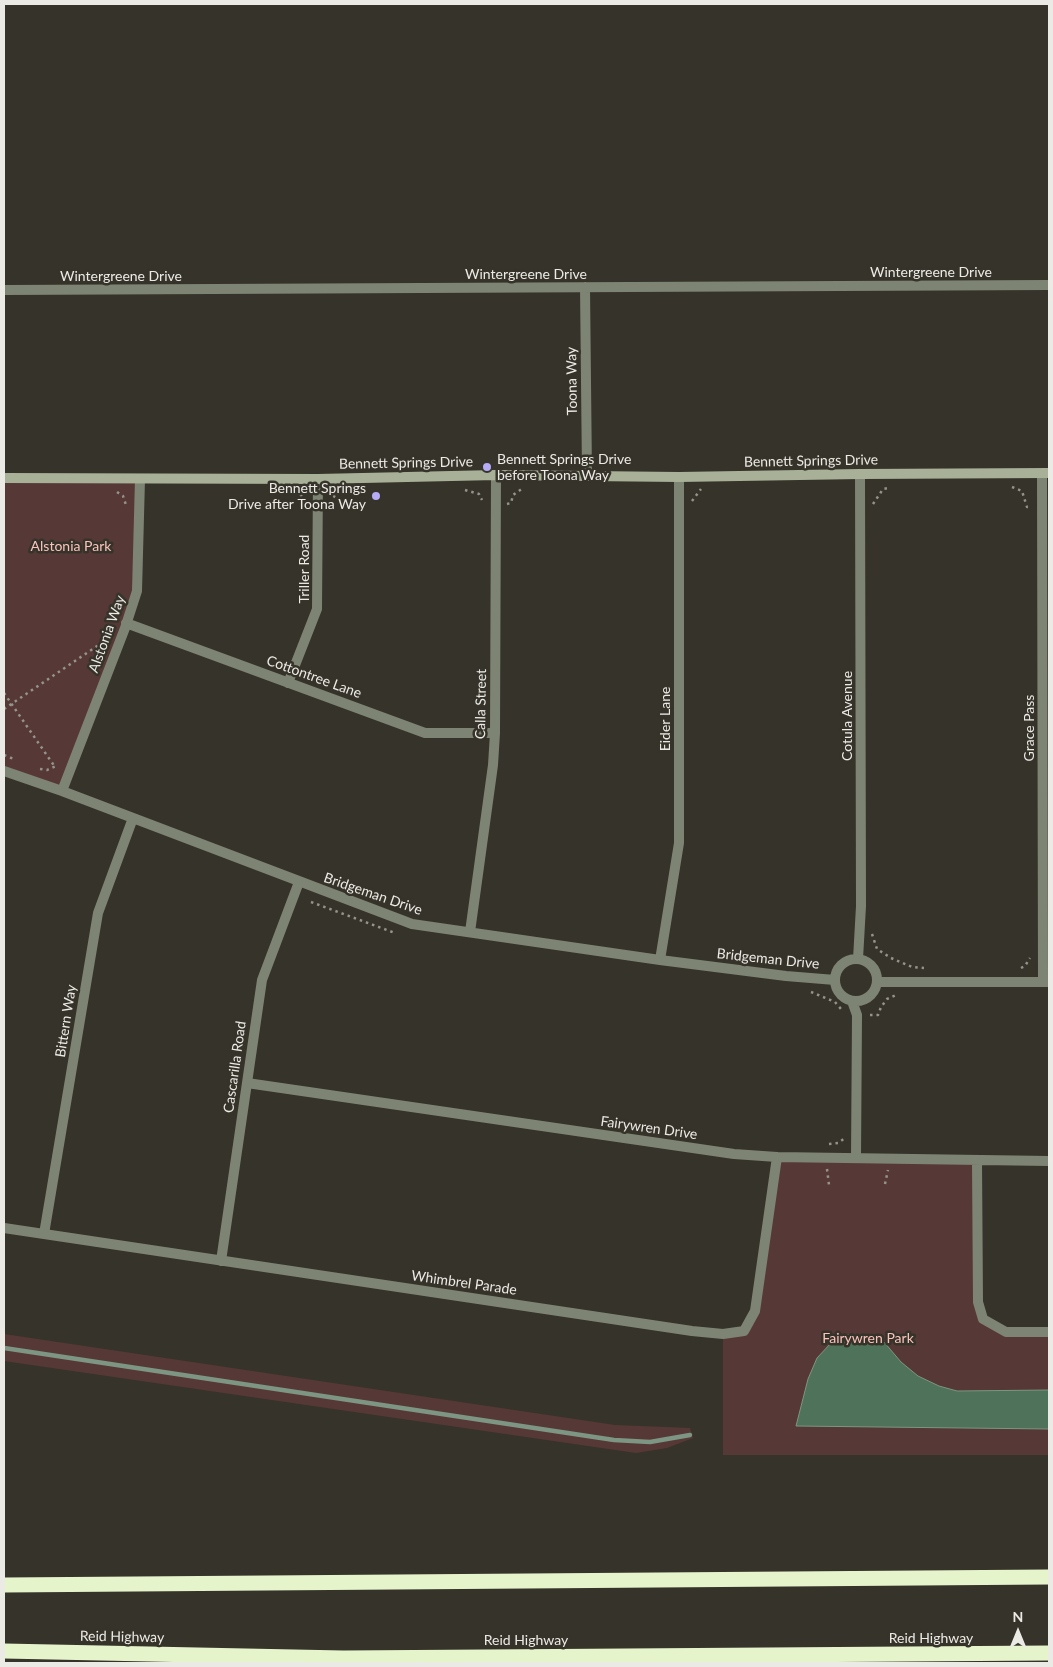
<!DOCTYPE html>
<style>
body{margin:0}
#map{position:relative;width:1053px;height:1667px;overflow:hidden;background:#36332a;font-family:Lato,sans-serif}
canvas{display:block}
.frame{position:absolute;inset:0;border:5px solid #eceae5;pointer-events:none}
.north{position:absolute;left:993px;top:1607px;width:50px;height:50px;-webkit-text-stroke:4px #36332a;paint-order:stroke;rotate:0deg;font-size:14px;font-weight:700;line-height:20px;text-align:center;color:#eceae5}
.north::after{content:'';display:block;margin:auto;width:18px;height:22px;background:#eceae5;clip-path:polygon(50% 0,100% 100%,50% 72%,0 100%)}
</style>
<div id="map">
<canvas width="1053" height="1667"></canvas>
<div class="frame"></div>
<div class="north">N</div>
</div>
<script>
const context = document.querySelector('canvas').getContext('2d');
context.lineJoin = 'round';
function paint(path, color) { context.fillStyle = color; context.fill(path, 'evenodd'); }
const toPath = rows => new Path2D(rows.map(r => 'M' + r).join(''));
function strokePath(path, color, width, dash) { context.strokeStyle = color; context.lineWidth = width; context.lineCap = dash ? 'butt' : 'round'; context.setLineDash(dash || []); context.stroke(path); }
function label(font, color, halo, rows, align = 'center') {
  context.font = font + ' Lato,sans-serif'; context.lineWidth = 5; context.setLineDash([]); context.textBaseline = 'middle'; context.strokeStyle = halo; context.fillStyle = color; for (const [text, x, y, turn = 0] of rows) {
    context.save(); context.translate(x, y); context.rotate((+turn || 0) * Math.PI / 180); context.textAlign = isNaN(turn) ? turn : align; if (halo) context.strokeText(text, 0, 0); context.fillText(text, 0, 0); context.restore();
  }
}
const green = toPath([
 [4,478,140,479,137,591,62,791,4,771],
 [777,1157,977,1161,983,1319,1006,1332,1049,1332,1049,1455,723,1455,723,1334,744,1331,755,1311],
 [4,1334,615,1425,690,1428,693,1438,667,1448,636,1453,4,1361]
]);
const water = toPath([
 [847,1335,868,1335,884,1342,901,1362,918,1376,939,1386,957,1391,1049,1390,1049,1429,796,1426,808,1379,817,1358,831,1343,847,1335]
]);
const stream = toPath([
 [4,1348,614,1440,650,1442,690,1435]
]);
const path = toPath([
 [1012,487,1022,491,1027,507,1029,507],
 [465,490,479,494,482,500],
 [117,492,123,496,126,505],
 [294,493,300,494,305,501],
 [692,501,701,489],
 [330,503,335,495,343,492],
 [507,504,511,503,513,495,523,488],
 [873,504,883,489,889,488],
 [4,693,55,767],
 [4,709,106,640],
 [4,755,16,760],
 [40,769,47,770,56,766],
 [311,902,395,933],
 [872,934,877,949,891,958,912,967,924,968],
 [1021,968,1025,966,1030,958],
 [811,992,835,1002,841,1009],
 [870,1015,878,1015,881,1007,887,999,896,995],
 [829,1144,838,1143,845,1138],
 [827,1169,829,1185],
 [885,1184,888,1170]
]);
const street = toPath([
 [585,287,587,475],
 [4,290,1049,285],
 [1042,474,1043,982],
 [126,623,425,733,495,733],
 [288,683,317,609,318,479],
 [4,771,62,791,412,924,660,960,786,976,835,980],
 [62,791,125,628,137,591,140,479],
 [470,932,493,765,495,733,496,475],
 '835 980a21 21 0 1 1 42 0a21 21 0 1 1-42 0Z',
 [858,959,861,906,860,474],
 [660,960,679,843,679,477],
 [878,982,1049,982],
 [852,1001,857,1015,856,1157],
 [247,1083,734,1154,777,1157,1049,1161],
 [977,1161,978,1302,983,1319,1006,1332,1049,1332],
 [4,1228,692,1331,723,1334,744,1331,755,1311,777,1157],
 [44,1234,98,913,133,818],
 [221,1261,262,980,299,882]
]);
const secondary = toPath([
 [4,478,318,479,496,475,679,477,860,474,1049,473]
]);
const highway = toPath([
 [4,1585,1049,1577],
 [4,1651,343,1658,1049,1653]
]);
const markers = [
 [487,467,5,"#b7abf8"],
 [376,496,5,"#b7abf8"]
];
const streetNames = [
 ["Wintergreene Drive",931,272],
 ["Wintergreene Drive",526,274],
 ["Wintergreene Drive",121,276],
 ["Toona Way",572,381,-91],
 ["Bennett Springs Drive",811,461,-1],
 ["Bennett Springs Drive",406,463,-1],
 ["Triller Road",304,569,-90],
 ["Alstonia Way",107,634,-70],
 ["Cottontree Lane",314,677,20],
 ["Calla Street",481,704,-89],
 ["Cotula Avenue",847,716,-90],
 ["Eider Lane",665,719,-90],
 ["Grace Pass",1029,728,-90],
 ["Bridgeman Drive",373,894,19],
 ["Bridgeman Drive",768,959,6],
 ["Bittern Way",66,1021,-81],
 ["Cascarilla Road",235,1067,-82],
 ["Fairywren Drive",649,1128,8],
 ["Whimbrel Parade",464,1283,8],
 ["Reid Highway",122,1637,1],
 ["Reid Highway",931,1638],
 ["Reid Highway",526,1640]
];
const poiNames = [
 ["Bennett Springs Drive",497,459],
 ["before Toona Way",497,475],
 ["Bennett Springs",366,488,"right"],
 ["Drive after Toona Way",366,504,"right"]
];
const parkNames = [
 ["Alstonia Park",71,546],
 ["Fairywren Park",868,1338]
];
paint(green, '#563936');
paint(water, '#4e725a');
strokePath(water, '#7d9684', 1);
strokePath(stream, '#7d9684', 4.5);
strokePath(path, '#95938c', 2.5, [2.5, 4]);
strokePath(street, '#7e8474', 10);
strokePath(secondary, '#a8b198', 10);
strokePath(highway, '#e6f4cc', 15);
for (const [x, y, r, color] of markers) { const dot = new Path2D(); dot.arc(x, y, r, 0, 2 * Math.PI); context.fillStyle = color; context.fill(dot); strokePath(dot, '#36332a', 2); }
label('14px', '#eceae5', '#36332a', streetNames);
label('14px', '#eceae5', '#36332a', poiNames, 'left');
label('14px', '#fcc3bb', '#36332a', parkNames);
</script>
